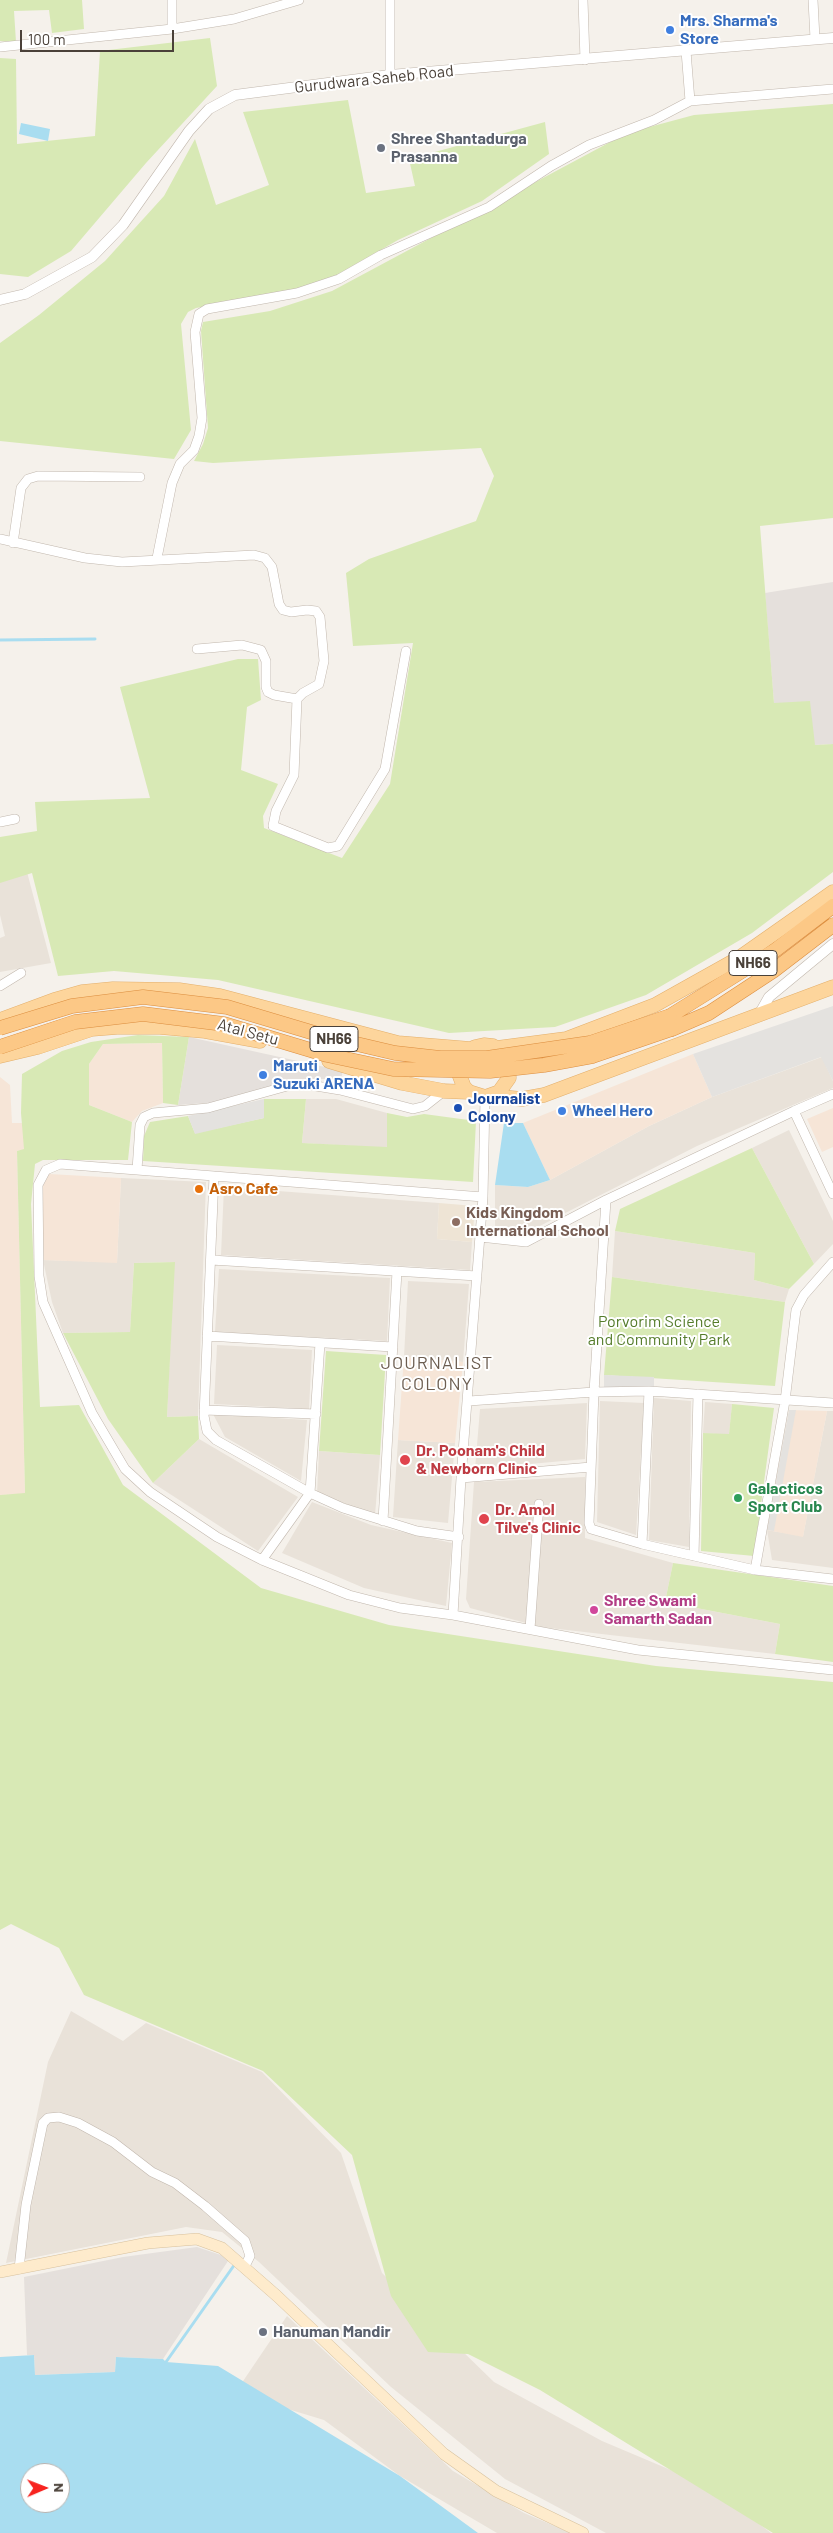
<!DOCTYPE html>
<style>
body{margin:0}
#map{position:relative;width:833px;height:2533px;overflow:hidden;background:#f5f1eb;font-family:Barlow,sans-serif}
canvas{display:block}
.north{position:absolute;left:20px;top:2463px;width:50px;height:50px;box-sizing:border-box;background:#fff;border:1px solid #b7b3b0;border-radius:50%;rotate:89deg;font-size:14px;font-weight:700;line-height:20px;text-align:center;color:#4a4139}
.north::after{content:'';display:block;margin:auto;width:18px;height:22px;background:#f72420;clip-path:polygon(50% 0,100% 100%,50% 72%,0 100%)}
.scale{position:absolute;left:20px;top:30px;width:154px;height:22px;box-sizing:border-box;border:2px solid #4a4139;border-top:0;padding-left:6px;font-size:15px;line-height:18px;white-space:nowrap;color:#4a4139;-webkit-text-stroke:4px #fff;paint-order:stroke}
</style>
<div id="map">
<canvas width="833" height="2533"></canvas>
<div class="north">N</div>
<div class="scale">100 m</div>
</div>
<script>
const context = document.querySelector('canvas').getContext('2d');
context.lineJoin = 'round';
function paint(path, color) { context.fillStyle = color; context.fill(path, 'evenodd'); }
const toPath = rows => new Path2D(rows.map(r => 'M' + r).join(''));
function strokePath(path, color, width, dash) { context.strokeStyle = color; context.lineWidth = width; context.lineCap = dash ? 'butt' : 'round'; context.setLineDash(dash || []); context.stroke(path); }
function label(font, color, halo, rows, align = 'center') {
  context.font = font + ' Barlow,sans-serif'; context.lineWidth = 4; context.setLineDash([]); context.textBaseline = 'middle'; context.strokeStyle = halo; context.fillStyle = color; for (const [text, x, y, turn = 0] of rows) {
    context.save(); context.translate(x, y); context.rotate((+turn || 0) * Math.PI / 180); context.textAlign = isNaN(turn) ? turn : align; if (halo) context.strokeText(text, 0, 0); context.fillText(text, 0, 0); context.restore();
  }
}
const residential = toPath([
 [27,872,51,963,0,972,0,938,5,936,0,915,0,878],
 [822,1057,833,1081,833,1088,697,1146,524,1234,495,1228,495,1185,528,1187,550,1180,649,1126,712,1097],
 [306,1099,336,1099,387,1113,387,1148,302,1143],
 [789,1130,833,1221,833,1244,814,1264,752,1148],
 [121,1178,206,1182,198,1416,167,1417,174,1262,134,1263,130,1332,63,1333,52,1302,43,1260,117,1262],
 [224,1187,439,1203,437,1239,472,1242,470,1270,221,1255],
 [615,1231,755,1253,754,1280,789,1289,785,1302,612,1277],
 [219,1269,390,1278,387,1341,215,1332],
 [408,1281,469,1284,463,1362,404,1357],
 [217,1345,312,1350,309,1409,214,1404],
 [654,1398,691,1401,689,1547,649,1540],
 [600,1401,644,1403,636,1535,597,1522],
 [705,1402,732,1404,729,1435,703,1433],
 [587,1403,585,1459,475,1469,480,1409],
 [827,1411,833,1411,833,1568,772,1560,767,1530,803,1536],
 [213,1414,307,1420,301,1481,225,1437],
 [199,1439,298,1497,258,1551,153,1483],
 [398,1440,455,1443,448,1523,393,1517],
 [319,1451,380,1455,375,1515,317,1493],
 [585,1477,585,1538,673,1563,665,1602,780,1624,775,1654,541,1627,470,1608,466,1599,474,1482],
 [312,1502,371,1525,452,1543,446,1606,364,1588,282,1553],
 [71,2011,123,2041,146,2023,262,2072,341,2153,382,2273,494,2382,602,2441,711,2487,771,2533,606,2533,505,2479,391,2387,259,2262,222,2232,186,2227,6,2263,48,2062],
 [287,2316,453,2471,524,2513,571,2533,497,2533,400,2476,324,2420,235,2393]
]);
const commercial = toPath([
 [162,1043,163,1103,142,1111,132,1122,89,1105,89,1064,103,1044],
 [693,1054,712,1097,649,1126,550,1180,523,1123],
 [0,1077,10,1085,12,1123,27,1123,27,1150,17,1151,25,1494,0,1495],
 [833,1108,833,1147,822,1152,807,1119],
 [49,1174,121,1178,117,1263,43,1260,43,1186],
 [404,1357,463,1362,455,1443,398,1440],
 [789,1410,827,1411,803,1537,767,1530]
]);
const industrial = toPath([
 [833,582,833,744,815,745,774,703,765,593],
 [189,1037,343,1071,341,1079,296,1079,221,1102,178,1105],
 [197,2247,230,2258,163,2359,116,2357,115,2372,35,2375,34,2355,27,2355,24,2277,123,2257]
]);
const education = toPath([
 [439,1203,475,1206,472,1242,437,1239]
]);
const green = toPath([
 [0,0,82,0,84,29,52,33,49,10,14,11,16,42,0,41],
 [210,38,217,86,146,163,71,251,28,277,0,274,0,58,16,59,17,144,95,136,100,51],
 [348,100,366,193,415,186,409,159,545,122,549,154,482,201,398,240,337,275,291,291,196,308,188,312,181,324,191,430,174,459,0,441,0,343,39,315,105,261,164,196,195,139,216,205,269,185,243,112],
 [833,104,833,518,760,526,774,703,810,701,815,745,833,744,833,872,752,933,646,995,555,1027,449,1033,218,980,114,971,58,976,32,873,0,883,0,837,37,831,35,802,150,798,120,687,238,659,258,659,261,700,247,707,241,770,278,784,263,816,264,828,342,858,390,784,413,643,353,646,346,573,369,559,476,521,494,476,481,448,213,463,194,461,203,444,208,428,201,331,203,322,270,311,332,291,627,133,694,115],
 [138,1035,189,1037,178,1105,163,1103,162,1043,103,1044,89,1064,89,1105,132,1122,128,1160,43,1160,35,1164,31,1204,40,1407,79,1405,123,1485,261,1588,389,1625,656,1666,833,1682,833,2533,773,2533,540,2390,468,2354,428,2352,391,2296,352,2155,263,2071,84,1995,59,1948,11,1924,0,1930,0,1495,25,1493,17,1151,24,1149,21,1113,22,1074,62,1051,91,1042],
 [264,1099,306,1099,302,1143,387,1147,387,1113,407,1117,424,1114,476,1121,473,1182,143,1161,144,1136,150,1122,188,1116,195,1133,264,1118],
 [752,1148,814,1264,789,1289,754,1280,755,1253,615,1231,620,1209],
 [175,1262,167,1417,198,1416,199,1439,153,1483,108,1419,63,1333,130,1332,134,1263],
 [612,1277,785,1302,775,1386,604,1375],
 [326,1351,386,1355,380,1455,319,1451],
 [732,1404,774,1408,754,1556,701,1551,703,1433,729,1434],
 [673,1563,833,1586,833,1662,775,1654,780,1624,665,1602]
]);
const parking = toPath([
 [833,1006,833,1081,821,1057,712,1097,693,1054],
 [264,1099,264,1118,195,1134,188,1116],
 [604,1375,654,1377,654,1388,604,1387],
 [789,1410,796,1410,774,1531,767,1530]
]);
const water = toPath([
 [21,123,50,129,48,141,19,134],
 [504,1123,523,1123,550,1180,528,1187,495,1185],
 [34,2355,35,2375,115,2372,116,2357,163,2359,166,2362,218,2366,400,2476,478,2533,0,2533,0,2357],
 [30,2473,60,2473,60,2503,30,2503]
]);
const stream = toPath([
 [0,640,95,639],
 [166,2362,235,2264]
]);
const minor = toPath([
 [172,0,172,29],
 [583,0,585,60],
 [813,0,815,39],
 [0,47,172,29,234,19,299,0],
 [390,75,390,0],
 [690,101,833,89],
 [0,539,85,558,122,562,254,555,265,558,272,567,279,604,283,610,291,612,307,610,316,611,320,617,324,661,319,684,303,693,297,699,294,775,276,811,273,826,328,848,338,846,385,769,406,651],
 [13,543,21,488,28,479,38,476,140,477],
 [157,558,172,483,180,464,194,450,199,436,202,418,195,332,199,314,207,309,297,293,339,279,381,255,489,207,551,166,589,145,654,120,690,101,686,51],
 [197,649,242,645,261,650,266,661,266,687,268,692,274,695,297,699],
 [0,822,15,819],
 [0,986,21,973],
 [833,1094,794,1111,833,1194],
 [137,1170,140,1125,144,1117,153,1113,208,1108,291,1085,310,1085,340,1090,413,1109,425,1106,444,1091],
 [214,1176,204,1416,207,1431,216,1440,310,1493,343,1508,417,1531,459,1537],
 [483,1197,60,1164,46,1170,38,1185,39,1276,43,1302,92,1413,125,1469,150,1492,217,1537,262,1560,349,1595,400,1608,453,1615,638,1650,833,1670],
 [480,1237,526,1242,606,1200,794,1111],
 [211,1260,477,1276],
 [833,1262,804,1295,796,1310,785,1401,755,1570,833,1579],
 [207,1336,393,1347],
 [649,1391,833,1403],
 [469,1401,594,1392,606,1200],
 [204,1410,316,1414],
 [461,1478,591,1467],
 [383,1521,397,1271],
 [642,1544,649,1391,594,1392,589,1523,591,1529,642,1544,755,1570],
 [694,1556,698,1394],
 [262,1560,310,1493,320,1343],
 [453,1615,461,1478,483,1197,485,1097],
 [530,1629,539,1504],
 [19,2269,26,2205,43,2123,48,2118,59,2117,78,2123,113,2142,152,2172,175,2183,205,2206,245,2241,250,2256,245,2266]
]);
const tertiary = toPath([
 [0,300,25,294,92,257,123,225,189,131,209,109,235,95,390,75,833,38],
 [760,1013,769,997,833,944]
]);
const secondary = toPath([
 [0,2272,148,2243,197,2239,222,2248,277,2296,444,2454,496,2491,583,2533]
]);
const primary = toPath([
 [0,1020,54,1000,82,992,113,989,179,990,220,996,398,1043,471,1049],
 [497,1048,566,1039,655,1005,739,958,833,892],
 [0,1056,38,1047,92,1029,117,1027,160,1027,205,1031,260,1041],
 [329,1061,402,1083,444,1091,469,1092,485,1097,499,1092,509,1078,508,1061,502,1051,493,1046,484,1045,475,1047,465,1054,461,1060,459,1074,464,1087,469,1092],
 [491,1096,522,1099,544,1095,833,987]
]);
const trunk = toPath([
 [670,1016,774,951,833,906],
 [672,1029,709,1013,773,971,833,925]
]);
const trunkBridge = toPath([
 [0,1028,72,1006,143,997,227,1007,331,1038,395,1053,440,1058,487,1058,590,1043,670,1016],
 [0,1047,75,1022,143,1014,224,1024,327,1055,393,1069,490,1071,544,1065,593,1056,672,1029]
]);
const markers = [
 [670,30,5,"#3f7fe0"],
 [381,148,5,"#6b7280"],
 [263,1075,5,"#3f7fe0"],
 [458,1108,5,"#1a4fb4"],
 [562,1111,5,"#3f7fe0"],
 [199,1189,5,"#e8710a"],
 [456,1222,5,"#8d6e63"],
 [405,1460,6,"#e0444e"],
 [738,1498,5,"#2e9e5b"],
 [484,1519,6,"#e0444e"],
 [594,1610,5,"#d1479c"],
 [263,2332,5,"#6b7280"]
];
const shields = [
 [753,963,48],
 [334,1039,48]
];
const shieldNames = [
 ["NH66",753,963],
 ["NH66",334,1039]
];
const shopNames = [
 ["Mrs. Sharma's",680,21],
 ["Store",680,39],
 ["Maruti",273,1066],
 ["Suzuki ARENA",273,1084],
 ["Wheel Hero",572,1111]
];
const streetNames = [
 ["Gurudwara Saheb Road",374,79,-6],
 ["Atal Setu",248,1032,15]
];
const worshipNames = [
 ["Shree Shantadurga",391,139],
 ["Prasanna",391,157],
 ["Hanuman Mandir",273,2332]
];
const transitNames = [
 ["Journalist",468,1099],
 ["Colony",468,1117]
];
const foodNames = [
 ["Asro Cafe",209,1189]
];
const educationNames = [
 ["Kids Kingdom",466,1213],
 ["International School",466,1231]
];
const parkNames = [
 ["Porvorim Science",659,1322],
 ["and Community Park",659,1340]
];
const healthNames = [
 ["Dr. Poonam's Child",416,1451],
 ["& Newborn Clinic",416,1469],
 ["Dr. Amol",495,1510],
 ["Tilve's Clinic",495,1528]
];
const leisureNames = [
 ["Galacticos",748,1489],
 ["Sport Club",748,1507]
];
const hotelNames = [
 ["Shree Swami",604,1601],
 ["Samarth Sadan",604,1619]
];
const neighbourhoodNames = [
 ["JOURNALIST",437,1363],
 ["COLONY",437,1384]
];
paint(residential, '#e9e2d9');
paint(commercial, '#f6e5d7');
paint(industrial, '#e5e0dc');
paint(education, '#eee4d5');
paint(green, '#d8e9b5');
paint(parking, '#e4e2df');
paint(water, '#a9ddf0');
strokePath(stream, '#a9ddf0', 3);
strokePath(minor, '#c1b7ad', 10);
strokePath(tertiary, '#c1b7ad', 11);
strokePath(secondary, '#d7c19e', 12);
strokePath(primary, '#e3af6b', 15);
strokePath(trunk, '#dc8d3e', 15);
strokePath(minor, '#fff', 9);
strokePath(tertiary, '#fff', 10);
strokePath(secondary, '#feebcc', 11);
strokePath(primary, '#fdd59c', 14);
strokePath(trunk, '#fcc886', 14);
strokePath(trunkBridge, '#dc8d3e', 15, []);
strokePath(trunkBridge, '#fcc886', 14);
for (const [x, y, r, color] of markers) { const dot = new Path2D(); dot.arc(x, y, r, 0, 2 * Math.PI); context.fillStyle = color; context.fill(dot); strokePath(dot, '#fff', 2); }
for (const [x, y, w] of shields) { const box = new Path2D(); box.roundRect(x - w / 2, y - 12.5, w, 25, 4); context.fillStyle = '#fff'; context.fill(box); strokePath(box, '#4a4139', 1); }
label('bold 15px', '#4a4139', null, shieldNames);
label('bold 16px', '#366cbe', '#fff', shopNames, 'left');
label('16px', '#4a4139', '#fff', streetNames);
label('bold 16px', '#5b616d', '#fff', worshipNames, 'left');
label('bold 16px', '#164399', '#fff', transitNames, 'left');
label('bold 16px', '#c56008', '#fff', foodNames, 'left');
label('bold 16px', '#785e54', '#fff', educationNames, 'left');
label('16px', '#557c2b', '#fff', parkNames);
label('bold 16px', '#be3a42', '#fff', healthNames, 'left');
label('bold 16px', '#27864d', '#fff', leisureNames, 'left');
label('bold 16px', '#b23c85', '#fff', hotelNames, 'left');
context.letterSpacing = '1px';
label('18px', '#6c5d50', '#fff', neighbourhoodNames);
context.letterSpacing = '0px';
</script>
